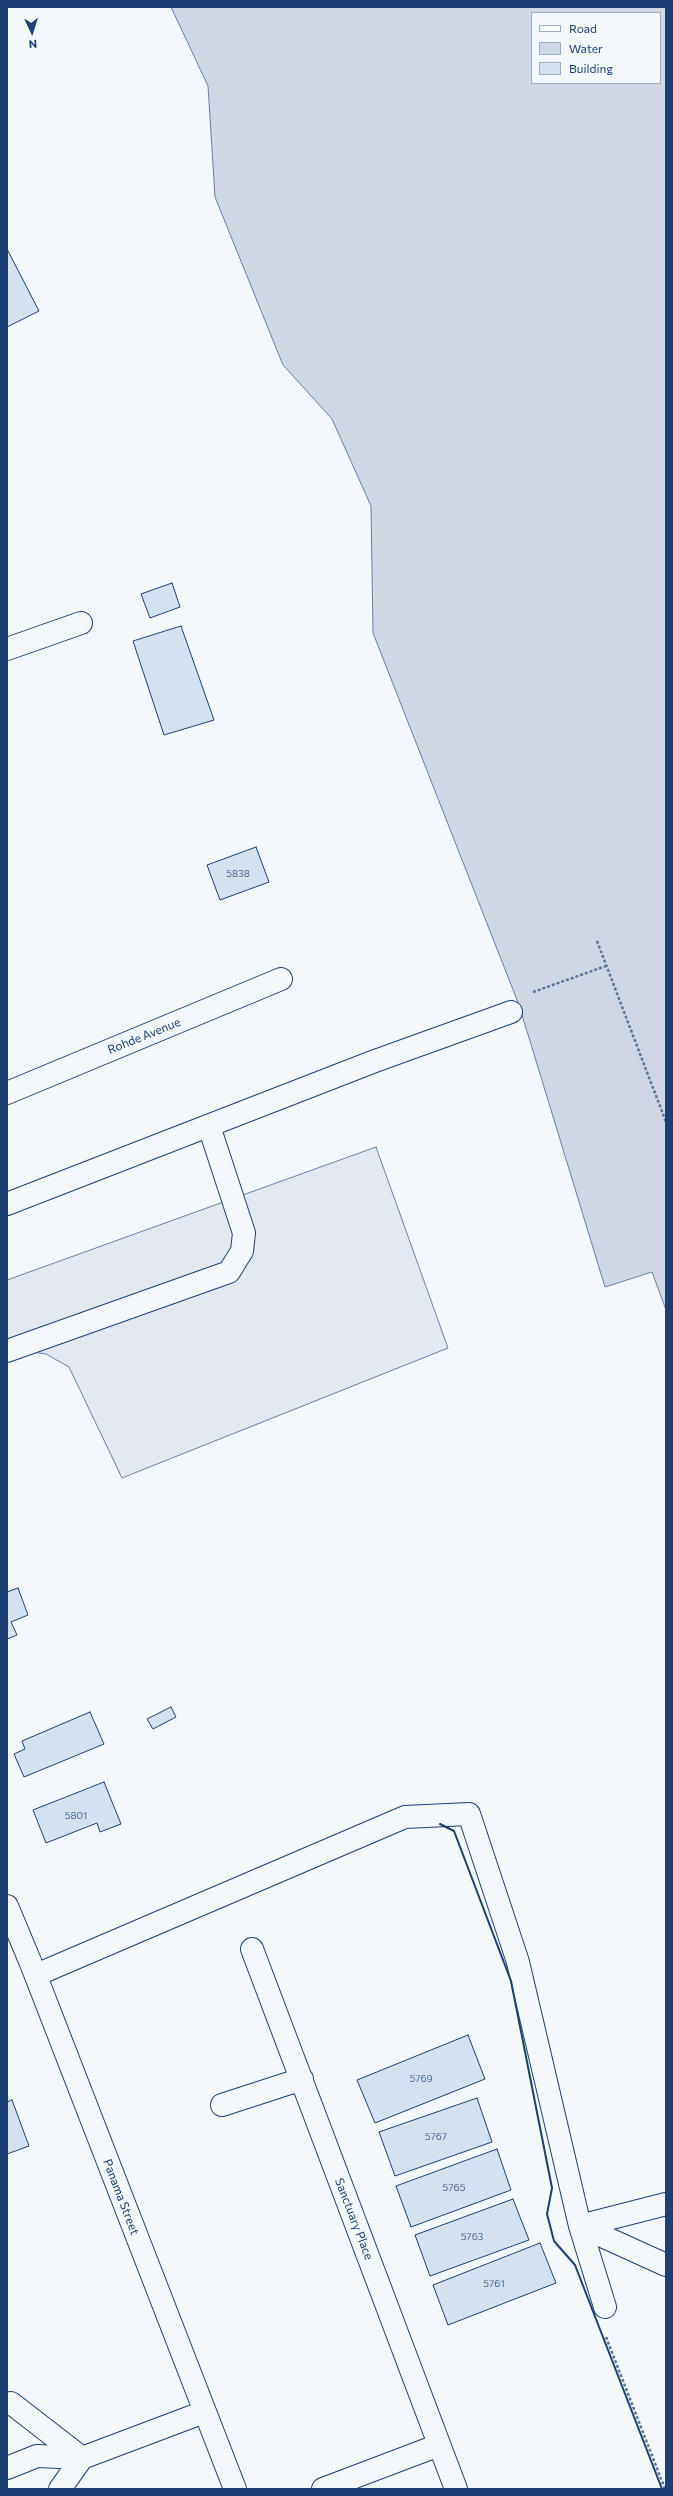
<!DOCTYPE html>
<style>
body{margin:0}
#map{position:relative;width:673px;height:2496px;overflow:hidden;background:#f4f7fb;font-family:Commissioner,sans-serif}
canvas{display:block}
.frame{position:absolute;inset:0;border:8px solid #1d3f73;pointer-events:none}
.legend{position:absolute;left:531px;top:12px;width:130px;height:72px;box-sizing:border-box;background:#f4f7fb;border:1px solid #9eadc5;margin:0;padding:5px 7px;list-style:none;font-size:12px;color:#1d3f73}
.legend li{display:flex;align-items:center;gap:8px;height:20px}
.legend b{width:20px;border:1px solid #9eadc5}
.north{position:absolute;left:12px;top:12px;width:40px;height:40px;-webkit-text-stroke:3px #f4f7fb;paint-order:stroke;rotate:176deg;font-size:11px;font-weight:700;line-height:16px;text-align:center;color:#1d3f73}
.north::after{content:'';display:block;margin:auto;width:14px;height:18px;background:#1d3f73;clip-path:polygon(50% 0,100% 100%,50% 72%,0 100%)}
</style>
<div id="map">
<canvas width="673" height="2496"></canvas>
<div class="frame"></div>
<ul class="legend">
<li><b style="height:5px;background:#f4f7fb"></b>Road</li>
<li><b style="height:11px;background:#cfd7e4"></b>Water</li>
<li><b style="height:11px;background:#d5e0f0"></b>Building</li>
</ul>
<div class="north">N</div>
</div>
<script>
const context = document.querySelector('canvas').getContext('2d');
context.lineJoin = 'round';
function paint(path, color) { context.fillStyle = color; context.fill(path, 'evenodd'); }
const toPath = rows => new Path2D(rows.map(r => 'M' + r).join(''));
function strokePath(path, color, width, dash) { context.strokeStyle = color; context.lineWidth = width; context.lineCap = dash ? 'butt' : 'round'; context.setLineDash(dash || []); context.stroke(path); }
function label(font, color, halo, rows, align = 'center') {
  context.font = font + ' Commissioner,sans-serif'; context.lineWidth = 3; context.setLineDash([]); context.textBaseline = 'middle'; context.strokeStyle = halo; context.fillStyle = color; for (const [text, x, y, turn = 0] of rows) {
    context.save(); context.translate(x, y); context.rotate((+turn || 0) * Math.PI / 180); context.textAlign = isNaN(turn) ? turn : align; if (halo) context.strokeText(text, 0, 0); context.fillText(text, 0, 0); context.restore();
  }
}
const parking = toPath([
 [376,1147,448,1348,122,1478,69,1367,46,1354,17,1350,7,1354,7,1280,376,1147]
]);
const water = toPath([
 [171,7,666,7,666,1310,652,1272,605,1287,519,1005,373,633,371,506,332,419,283,365,215,197,208,86,171,7],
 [532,13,660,13,660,83,532,83,532,13]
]);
const building = toPath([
 [7,249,39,311,7,327,7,249],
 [172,583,180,607,150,618,141,594,172,583],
 [181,626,214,720,164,735,133,641,181,626],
 [256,847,269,882,220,900,207,865,256,847],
 [18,1588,28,1615,11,1622,17,1635,7,1639,7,1592,18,1588],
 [171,1707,176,1717,153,1729,147,1719,171,1707],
 [90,1712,104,1744,24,1777,14,1754,25,1749,22,1741,90,1712],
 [104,1782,121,1824,100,1832,97,1823,46,1843,33,1810,104,1782],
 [468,2035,485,2079,375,2123,357,2080,468,2035],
 [477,2098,492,2142,395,2176,379,2132,477,2098],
 [12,2100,29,2146,7,2154,7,2102,12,2100],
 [497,2149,511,2190,411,2227,396,2186,497,2149],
 [513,2199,529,2240,430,2276,415,2235,513,2199],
 [540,2243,556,2283,448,2325,433,2285,540,2243]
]);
const path = toPath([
 [597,941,666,1122],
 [533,992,606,966],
 [606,2337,665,2489]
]);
const minor = toPath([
 [7,649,81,623],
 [7,1093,281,979],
 [7,1204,375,1061,511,1012],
 [7,1351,229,1272,242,1251,244,1233,209,1126],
 [7,1906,32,1966,235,2489],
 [252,1949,456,2489],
 [36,1975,405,1817,469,1814,518,1962,580,2226,605,2307],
 [222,2105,302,2079],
 [580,2226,666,2265],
 [580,2226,666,2204],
 [7,2404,11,2403,82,2458,60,2489],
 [7,2468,37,2456,82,2458,204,2412],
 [323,2489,439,2445]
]);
const wall = toPath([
 [440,1824,454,1831,511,1981,552,2188,547,2214,554,2241,575,2265,662,2489]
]);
const numberNames = [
 ["5838",238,874],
 ["5801",76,1816],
 ["5769",421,2079],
 ["5767",436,2137],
 ["5765",454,2188],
 ["5763",472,2237],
 ["5761",494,2284]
];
const streetNames = [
 ["Rohde Avenue",144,1036,-22],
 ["Panama Street",121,2197,69],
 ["Sanctuary Place",354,2219,69]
];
paint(parking, '#e3e8f0');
strokePath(parking, '#687fa3', 1);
paint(water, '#cfd7e4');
strokePath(water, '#687fa3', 1);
paint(building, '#d5e0f0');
strokePath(building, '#1d3f73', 1);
strokePath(minor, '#1d3f73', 24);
strokePath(path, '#5e769c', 2.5, [3, 2]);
strokePath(minor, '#f4f7fb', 22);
strokePath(wall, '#1d3f73', 2);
label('10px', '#4b6792', null, numberNames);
label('12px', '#1d3f73', '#f4f7fb', streetNames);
</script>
